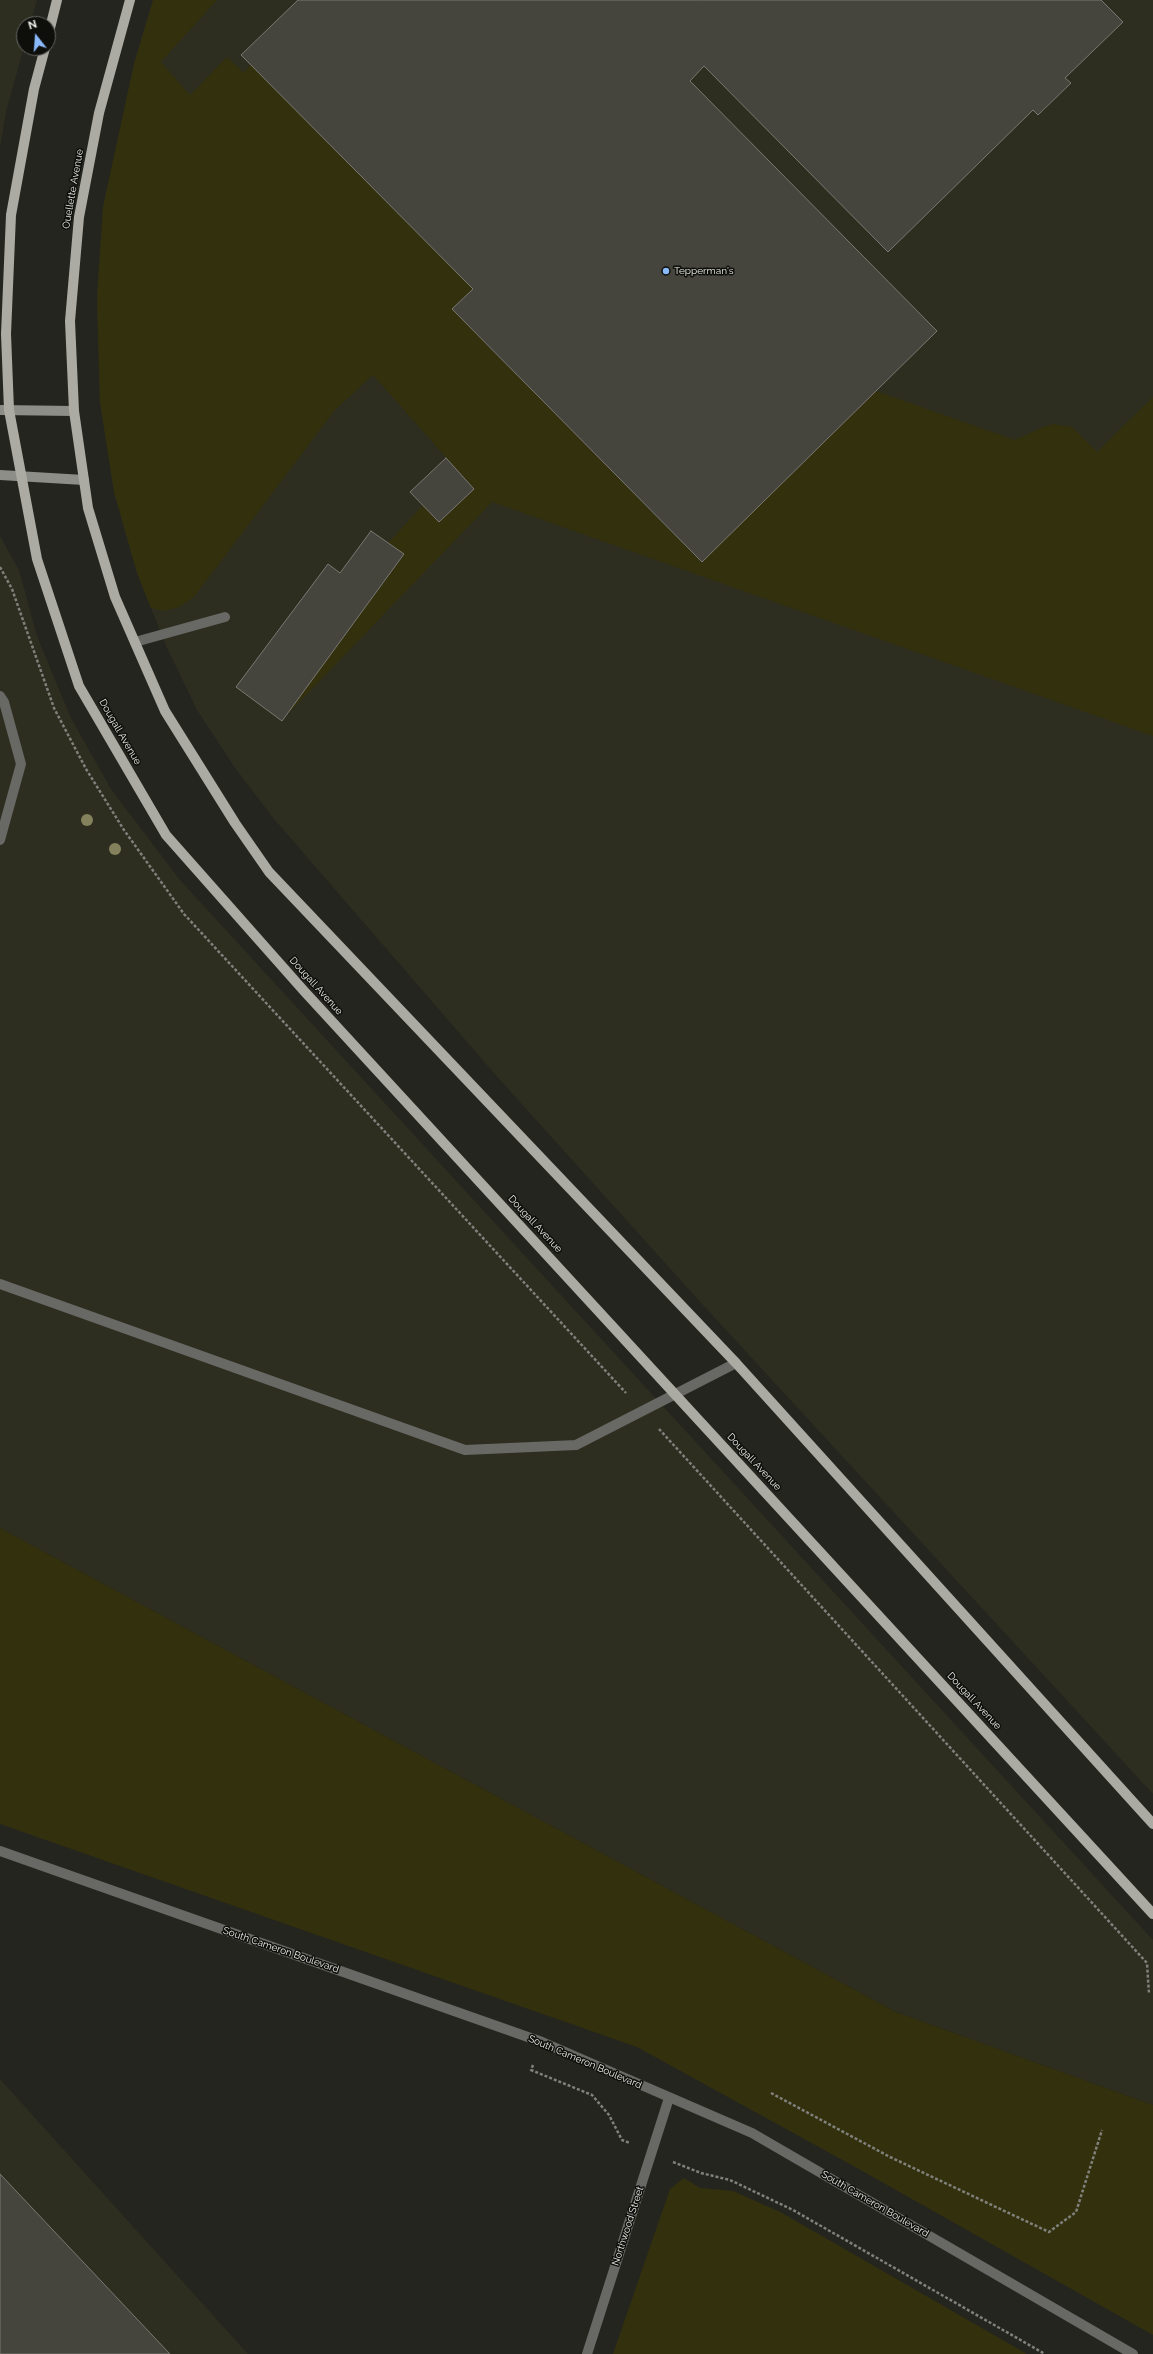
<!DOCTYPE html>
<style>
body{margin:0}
#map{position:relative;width:1153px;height:2354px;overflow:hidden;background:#25251f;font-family:Raleway,sans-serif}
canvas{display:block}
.north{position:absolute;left:16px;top:16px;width:40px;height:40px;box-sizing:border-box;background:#0e0e0b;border:1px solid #666663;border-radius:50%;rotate:343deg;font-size:11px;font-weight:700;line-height:16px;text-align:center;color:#ebebe7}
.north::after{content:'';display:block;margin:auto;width:14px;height:18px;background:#89bafc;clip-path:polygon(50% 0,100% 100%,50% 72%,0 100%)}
</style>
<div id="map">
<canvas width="1153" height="2354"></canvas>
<div class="north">N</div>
</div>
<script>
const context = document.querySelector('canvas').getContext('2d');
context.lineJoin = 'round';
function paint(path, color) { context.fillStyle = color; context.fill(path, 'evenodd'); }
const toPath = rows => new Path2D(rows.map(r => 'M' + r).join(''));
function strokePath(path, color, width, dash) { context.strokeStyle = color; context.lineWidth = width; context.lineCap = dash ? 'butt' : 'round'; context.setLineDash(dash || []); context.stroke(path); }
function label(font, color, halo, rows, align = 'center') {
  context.font = font + ' Raleway,sans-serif'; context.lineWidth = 3; context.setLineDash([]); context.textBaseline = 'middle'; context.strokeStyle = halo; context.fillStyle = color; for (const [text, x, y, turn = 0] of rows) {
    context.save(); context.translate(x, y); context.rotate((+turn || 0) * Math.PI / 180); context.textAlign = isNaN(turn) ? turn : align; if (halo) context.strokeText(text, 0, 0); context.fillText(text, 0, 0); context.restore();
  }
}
const built = toPath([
 [0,0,37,0,30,24,24,24,24,47,6,112,0,148],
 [153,0,1153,0,1153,1794,703,1305,500,1080,274,819,235,768,197,710,167,648,137,573,114,492,100,402,97,298,103,207,134,64],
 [0,536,19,570,37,636,71,718,111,789,180,880,1153,1940,1153,2105,896,2012,0,1528],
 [0,2079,248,2354,0,2354]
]);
const green = toPath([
 [153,0,217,0,161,62,190,95,227,57,244,73,251,64,473,289,452,309,701,562,876,391,1015,440,1043,427,1053,424,1072,427,1097,452,1153,397,1153,736,492,502,282,720,404,555,388,543,423,505,439,522,474,489,373,375,335,410,194,597,179,607,164,611,151,608,137,573,114,492,100,402,97,298,103,207,134,64],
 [0,1528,896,2012,1153,2105,1153,2335,857,2168,637,2047,0,1824],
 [684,2178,700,2188,733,2191,782,2213,1027,2354,613,2354,670,2189]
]);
const building = toPath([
 [298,0,1101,0,1123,22,1065,78,1071,83,1038,115,1033,110,888,252,704,66,690,81,937,331,702,562,452,309,473,289,241,55,298,0],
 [446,458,474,489,439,522,410,492,446,458],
 [371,531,404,554,282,721,236,687,328,564,340,573,371,531],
 [0,2174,170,2354,0,2354,0,2174]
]);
const path = toPath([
 [0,567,12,589,54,708,86,769,124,830,184,914,626,1393],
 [659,1429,1147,1963,1149,1994],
 [533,2065,531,2070,592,2095,609,2115,622,2140,630,2143],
 [771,2093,890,2157,1049,2232,1076,2212,1102,2130],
 [673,2162,701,2173,730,2180,793,2210,1045,2354]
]);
const lane = toPath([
 [135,642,225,617],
 [0,696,4,702,21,764,0,840],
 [0,1284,465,1450,576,1445,736,1363]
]);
const street = toPath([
 [0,1851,542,2042,752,2133,1133,2354],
 [587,2354,669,2098]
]);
const secondary = toPath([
 [0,410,74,411],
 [0,475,84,480]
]);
const primary = toPath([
 [130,0,99,113,79,217,70,321,74,411,88,508,115,597,165,711,235,823,269,872,736,1363,1153,1824],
 [48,36,57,0],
 [45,48,34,89,11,215,6,334,9,410,37,559,79,686,166,835,304,991,1153,1914]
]);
const trees = [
 [87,820],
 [115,849]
];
const markers = [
 [666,271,4,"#89bafc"]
];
const streetNames = [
 ["Ouellette Avenue",73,189,-80],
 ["Dougall Avenue",120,732,60],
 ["Dougall Avenue",316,986,48],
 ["Dougall Avenue",535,1224,47],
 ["Dougall Avenue",754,1462,47],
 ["Dougall Avenue",974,1701,47],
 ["South Cameron Boulevard",281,1950,19],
 ["South Cameron Boulevard",585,2062,23],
 ["South Cameron Boulevard",875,2204,30],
 ["Northwood Street",628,2226,-72]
];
const poiNames = [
 ["Tepperman's",674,271]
];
paint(built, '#2d2d20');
paint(green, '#33300e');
paint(building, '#45453e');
strokePath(building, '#797971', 1);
strokePath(path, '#81817c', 2.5, [3, 2]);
strokePath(lane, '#686864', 10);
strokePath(street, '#686864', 10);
strokePath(secondary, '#8e8e88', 10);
strokePath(primary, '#ababa4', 10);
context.fillStyle = '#84825c';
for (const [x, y] of trees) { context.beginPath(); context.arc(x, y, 6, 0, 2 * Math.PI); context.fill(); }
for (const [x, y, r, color] of markers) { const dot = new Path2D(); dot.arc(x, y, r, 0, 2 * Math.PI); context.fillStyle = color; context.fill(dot); strokePath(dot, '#0e0e0b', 1.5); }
label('10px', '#ebebe7', '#0e0e0b', streetNames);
label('10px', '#ebebe7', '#0e0e0b', poiNames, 'left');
</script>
